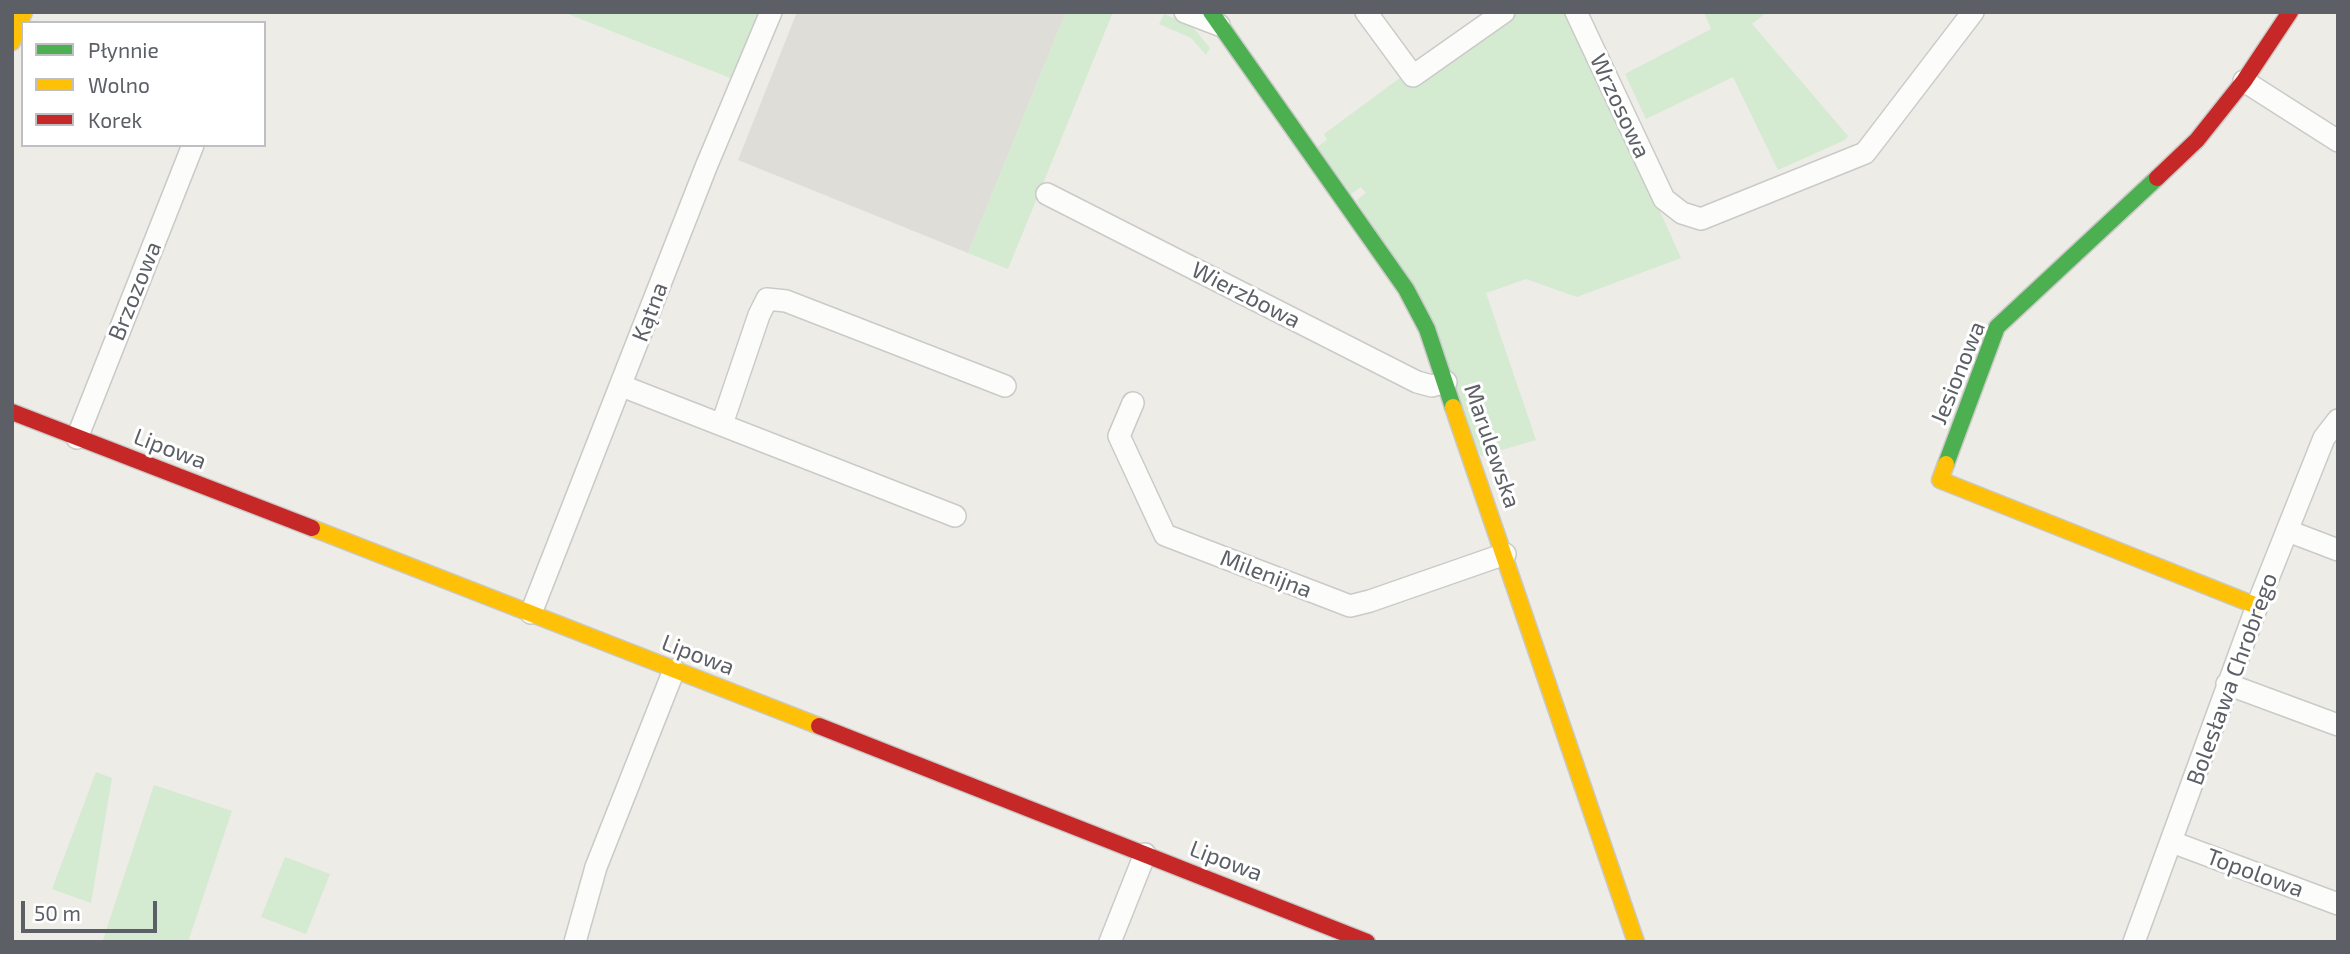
<!DOCTYPE html>
<meta charset="utf-8">
<style>
body{margin:0}
#map{position:relative;width:2350px;height:954px;overflow:hidden;background:#edece7;font-family:"Exo 2",sans-serif}
canvas{display:block}
.frame{position:absolute;inset:0;border:14px solid #5c6066;pointer-events:none}
.legend{position:absolute;left:21px;top:21px;width:245px;height:126px;box-sizing:border-box;background:#fff;border:2px solid #bebfc2;margin:0;padding:9px 12px;list-style:none;font-size:21px;color:#5c6066}
.legend li{display:flex;align-items:center;gap:14px;height:35px}
.legend b{width:35px;border:2px solid #bebfc2}
.scale{position:absolute;left:21px;top:901px;width:136px;height:32px;box-sizing:border-box;border:4px solid #5c6066;border-top:0;padding-left:9px;font-size:21px;line-height:24px;white-space:nowrap;color:#5c6066;-webkit-text-stroke:5px #fff;paint-order:stroke}
</style>
<div id="map">
<canvas width="2350" height="954"></canvas>
<div class="frame"></div>
<ul class="legend">
<li><b style="height:9px;background:#4caf50"></b>Płynnie</li>
<li><b style="height:9px;background:#ffc107"></b>Wolno</li>
<li><b style="height:9px;background:#c62828"></b>Korek</li>
</ul>
<div class="scale">50 m</div>
</div>
<script>
const context = document.querySelector('canvas').getContext('2d');
context.lineJoin = 'round';
function paint(path, color) { context.fillStyle = color; context.fill(path, 'evenodd'); }
const toPath = rows => new Path2D(rows.map(r => 'M' + r).join(''));
function strokePath(path, color, width, dash) { context.strokeStyle = color; context.lineWidth = width; context.lineCap = dash ? 'butt' : 'round'; context.setLineDash(dash || []); context.stroke(path); }
function label(font, color, halo, rows, align = 'center') {
  context.font = font + ' "Exo 2",sans-serif'; context.lineWidth = 6; context.setLineDash([]); context.textBaseline = 'middle'; context.strokeStyle = halo; context.fillStyle = color; for (const [text, x, y, turn = 0] of rows) {
    context.save(); context.translate(x, y); context.rotate((+turn || 0) * Math.PI / 180); context.textAlign = isNaN(turn) ? turn : align; if (halo) context.strokeText(text, 0, 0); context.fillText(text, 0, 0); context.restore();
  }
}
const industrial = toPath([
 [797,12,1066,12,968,253,738,160]
]);
const green = toPath([
 [563,12,759,12,733,79],
 [1066,12,1113,12,1008,269,968,253],
 [1519,12,1570,12,1681,258,1577,297,1526,279,1486,293,1536,440,1481,456,1357,200,1366,193,1361,187,1351,194,1317,147,1327,140,1324,134,1404,75,1413,84],
 [1704,12,1767,12,1752,24,1848,136,1845,140,1778,170,1733,77,1646,119,1625,74,1711,29],
 [1164,14,1191,25,1210,48,1206,55,1191,38,1159,24],
 [96,772,112,778,91,903,52,889],
 [154,785,232,811,188,942,108,942,103,940],
 [285,857,330,874,306,934,261,917]
]);
const street = toPath([
 [1185,12,1219,25],
 [1366,12,1413,76,1504,12],
 [1576,12,1664,199,1682,213,1701,219,1865,153,1973,12],
 [2244,81,2338,141],
 [1047,194,1417,382,1432,386,1446,382],
 [622,386,955,516],
 [1133,403,1119,436,1165,535,1350,606,1370,601,1505,554],
 [722,424,759,315,767,299,786,301,1005,386],
 [77,438,193,145],
 [2288,531,2338,550],
 [531,613,706,167,771,12],
 [2227,684,2338,725],
 [2172,842,2338,904],
 [575,942,596,867,674,670],
 [1110,942,1145,854],
 [2134,942,2257,606,2324,438,2338,420]
]);
const fast = toPath([
 [1211,12,1406,289,1427,329,1453,407],
 [1946,464,1997,327,2157,178]
]);
const slow = toPath([
 [12,42,24,12],
 [1453,407,1636,942],
 [1946,464,1940,480,2257,606],
 [312,528,819,726]
]);
const jam = toPath([
 [2157,178,2197,140,2244,81,2290,12],
 [12,412,312,528],
 [819,726,1367,942]
]);
const streetNames = [
 ["Wrzosowa",1620,106,65],
 ["Brzozowa",135,291,-68],
 ["Wierzbowa",1246,295,27],
 ["Kątna",650,312,-69],
 ["Jesionowa",1958,373,-68],
 ["Marulewska",1492,446,71],
 ["Lipowa",170,449,21],
 ["Milenijna",1266,574,21],
 ["Lipowa",698,655,21],
 ["Bolesława Chrobrego",2232,679,-70],
 ["Lipowa",1226,861,21],
 ["Topolowa",2255,873,20]
];
paint(industrial, '#deddd8');
paint(green, '#d4ead1');
strokePath(street, '#cacac9', 24);
strokePath(fast, '#c9c9c8', 19);
strokePath(slow, '#c9c9c8', 19);
strokePath(jam, '#c9c9c8', 19);
strokePath(street, '#fcfcfb', 21);
strokePath(fast, '#4caf50', 16);
strokePath(slow, '#ffc107', 16);
strokePath(jam, '#c62828', 16);
label('23px', '#5c6066', '#fff', streetNames);
</script>
